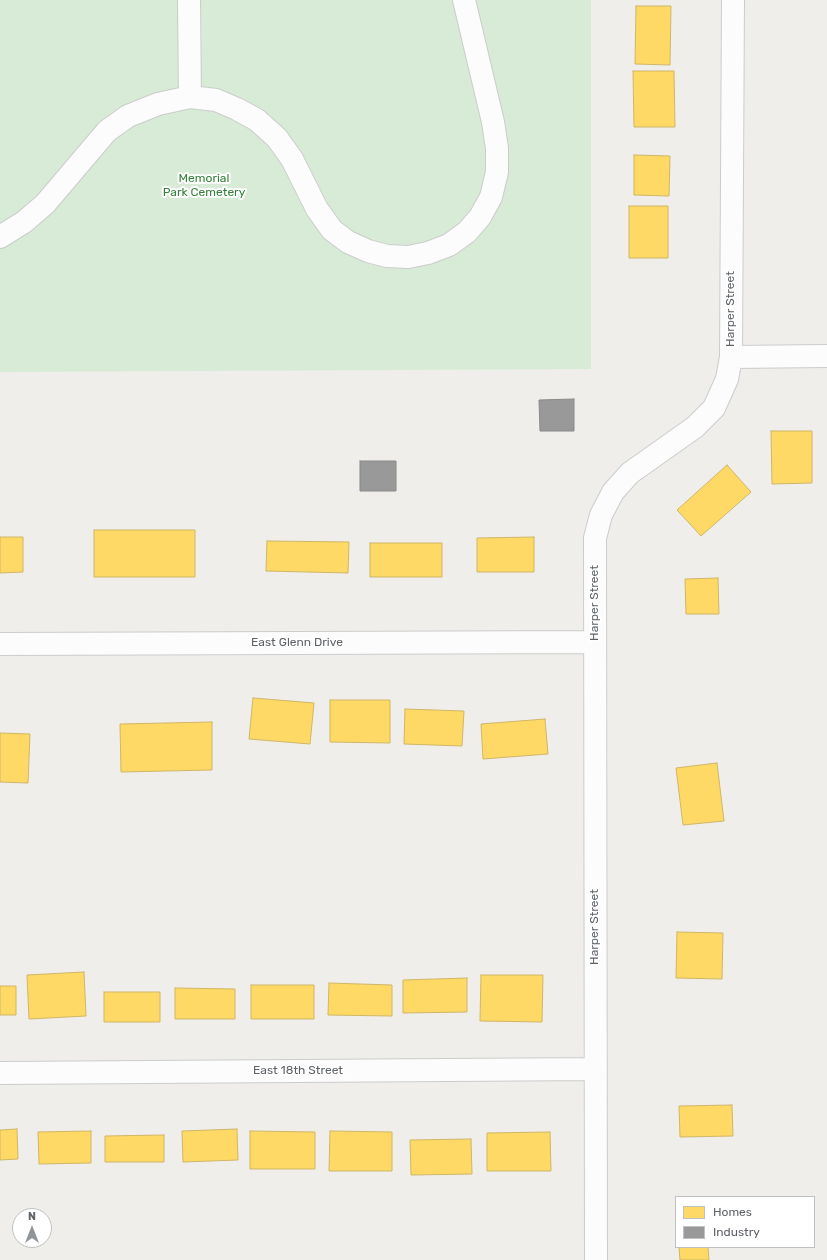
<!DOCTYPE html>
<style>
body{margin:0}
#map{position:relative;width:827px;height:1260px;overflow:hidden;background:#efeeea;font-family:Rubik,sans-serif}
canvas{display:block}
.legend{position:absolute;left:675px;top:1196px;width:140px;height:52px;box-sizing:border-box;background:#fff;border:1px solid #bfc1c3;margin:0;padding:5px 7px;list-style:none;font-size:12px;color:#5f6368}
.legend li{display:flex;align-items:center;gap:8px;height:20px}
.legend b{width:20px;border:1px solid #bfc1c3}
.north{position:absolute;left:12px;top:1208px;width:40px;height:40px;box-sizing:border-box;background:#fff;border:1px solid #bfc1c3;border-radius:50%;rotate:0deg;font-size:11px;font-weight:700;line-height:16px;text-align:center;color:#5f6368}
.north::after{content:'';display:block;margin:auto;width:14px;height:18px;background:#919496;clip-path:polygon(50% 0,100% 100%,50% 72%,0 100%)}
</style>
<div id="map">
<canvas width="827" height="1260"></canvas>
<ul class="legend">
<li><b style="height:11px;background:#ffd966"></b>Homes</li>
<li><b style="height:11px;background:#999"></b>Industry</li>
</ul>
<div class="north">N</div>
</div>
<script>
const context = document.querySelector('canvas').getContext('2d');
context.lineJoin = 'round';
function paint(path, color) { context.fillStyle = color; context.fill(path, 'evenodd'); }
const toPath = rows => new Path2D(rows.map(r => 'M' + r).join(''));
function strokePath(path, color, width, dash) { context.strokeStyle = color; context.lineWidth = width; context.lineCap = dash ? 'butt' : 'round'; context.setLineDash(dash || []); context.stroke(path); }
function label(font, color, halo, rows, align = 'center') {
  context.font = font + ' Rubik,sans-serif'; context.lineWidth = 4; context.setLineDash([]); context.textBaseline = 'middle'; context.strokeStyle = halo; context.fillStyle = color; for (const [text, x, y, turn = 0] of rows) {
    context.save(); context.translate(x, y); context.rotate((+turn || 0) * Math.PI / 180); context.textAlign = isNaN(turn) ? turn : align; if (halo) context.strokeText(text, 0, 0); context.fillText(text, 0, 0); context.restore();
  }
}
const green = toPath([
 [0,0,591,0,591,369,0,372]
]);
const homes = toPath([
 [636,6,671,6,670,65,635,64,636,6],
 [633,71,674,71,675,127,634,127,633,71],
 [634,155,670,156,669,196,634,195,634,155],
 [629,206,668,206,668,258,629,258,629,206],
 [771,431,812,431,812,483,772,484,771,431],
 [727,465,751,492,701,536,677,510,727,465],
 [94,530,195,530,195,577,94,577,94,530],
 [0,537,23,537,23,572,0,573,0,537],
 [534,537,534,572,477,572,477,538,534,537],
 [267,541,349,542,348,573,266,571,267,541],
 [370,543,442,543,442,577,370,577,370,543],
 [718,578,719,614,686,614,685,579,718,578],
 [253,698,314,703,310,744,249,739,253,698],
 [330,700,390,700,390,743,330,742,330,700],
 [405,709,464,711,462,746,404,744,405,709],
 [545,719,548,754,483,759,481,724,545,719],
 [212,722,212,770,121,772,120,724,212,722],
 [0,733,30,734,28,783,0,782,0,733],
 [717,763,724,821,683,825,676,768,717,763],
 [677,932,723,933,722,979,676,978,677,932],
 [84,972,86,1016,29,1019,27,975,84,972],
 [481,975,543,975,542,1022,480,1021,481,975],
 [467,978,467,1012,403,1013,403,980,467,978],
 [329,983,392,985,392,1016,328,1015,329,983],
 [251,985,314,985,314,1019,251,1019,251,985],
 [0,986,16,986,16,1015,0,1015,0,986],
 [175,988,235,989,235,1019,175,1019,175,988],
 [104,992,160,992,160,1022,104,1022,104,992],
 [732,1105,733,1136,680,1137,679,1106,732,1105],
 [17,1129,18,1159,0,1160,0,1130,17,1129],
 [237,1129,238,1160,183,1162,182,1131,237,1129],
 [91,1131,91,1163,39,1164,38,1132,91,1131],
 [250,1131,315,1132,315,1169,250,1169,250,1131],
 [330,1131,392,1132,392,1171,329,1171,330,1131],
 [550,1132,551,1171,487,1171,487,1133,550,1132],
 [164,1135,164,1162,105,1162,105,1136,164,1135],
 [471,1139,472,1174,411,1175,410,1140,471,1139],
 [679,1247,708,1247,709,1260,680,1260,679,1247]
]);
const industry = toPath([
 [574,399,574,431,540,431,539,400,574,399],
 [360,461,396,461,396,491,360,491,360,461]
]);
const minor = toPath([
 [189,0,190,97],
 [0,237,24,222,45,204,107,131,128,116,158,104,190,97,216,100,237,109,257,120,277,138,292,159,317,209,332,230,348,242,368,251,387,256,408,257,428,253,449,245,467,232,480,217,491,197,497,172,497,148,493,122,464,0],
 [731,357,827,356],
 [0,644,595,642],
 [0,1073,595,1069],
 [596,1260,595,538,601,515,613,492,630,473,695,427,714,408,727,379,731,357,733,0]
]);
const parkNames = [
 ["Memorial",204,179],
 ["Park Cemetery",204,193]
];
const streetNames = [
 ["Harper Street",731,309,-90],
 ["Harper Street",595,603,-90],
 ["East Glenn Drive",297,643],
 ["Harper Street",595,927,-90],
 ["East 18th Street",298,1071]
];
paint(green, '#d8ebd6');
paint(homes, '#ffd966');
strokePath(homes, '#cfb667', 1);
paint(industry, '#999');
strokePath(industry, '#88898a', 1);
strokePath(minor, '#cbcccc', 24);
strokePath(minor, '#fdfcfc', 22);
label('12px', '#348238', '#fff', parkNames);
label('12px', '#5f6368', '#fff', streetNames);
</script>
